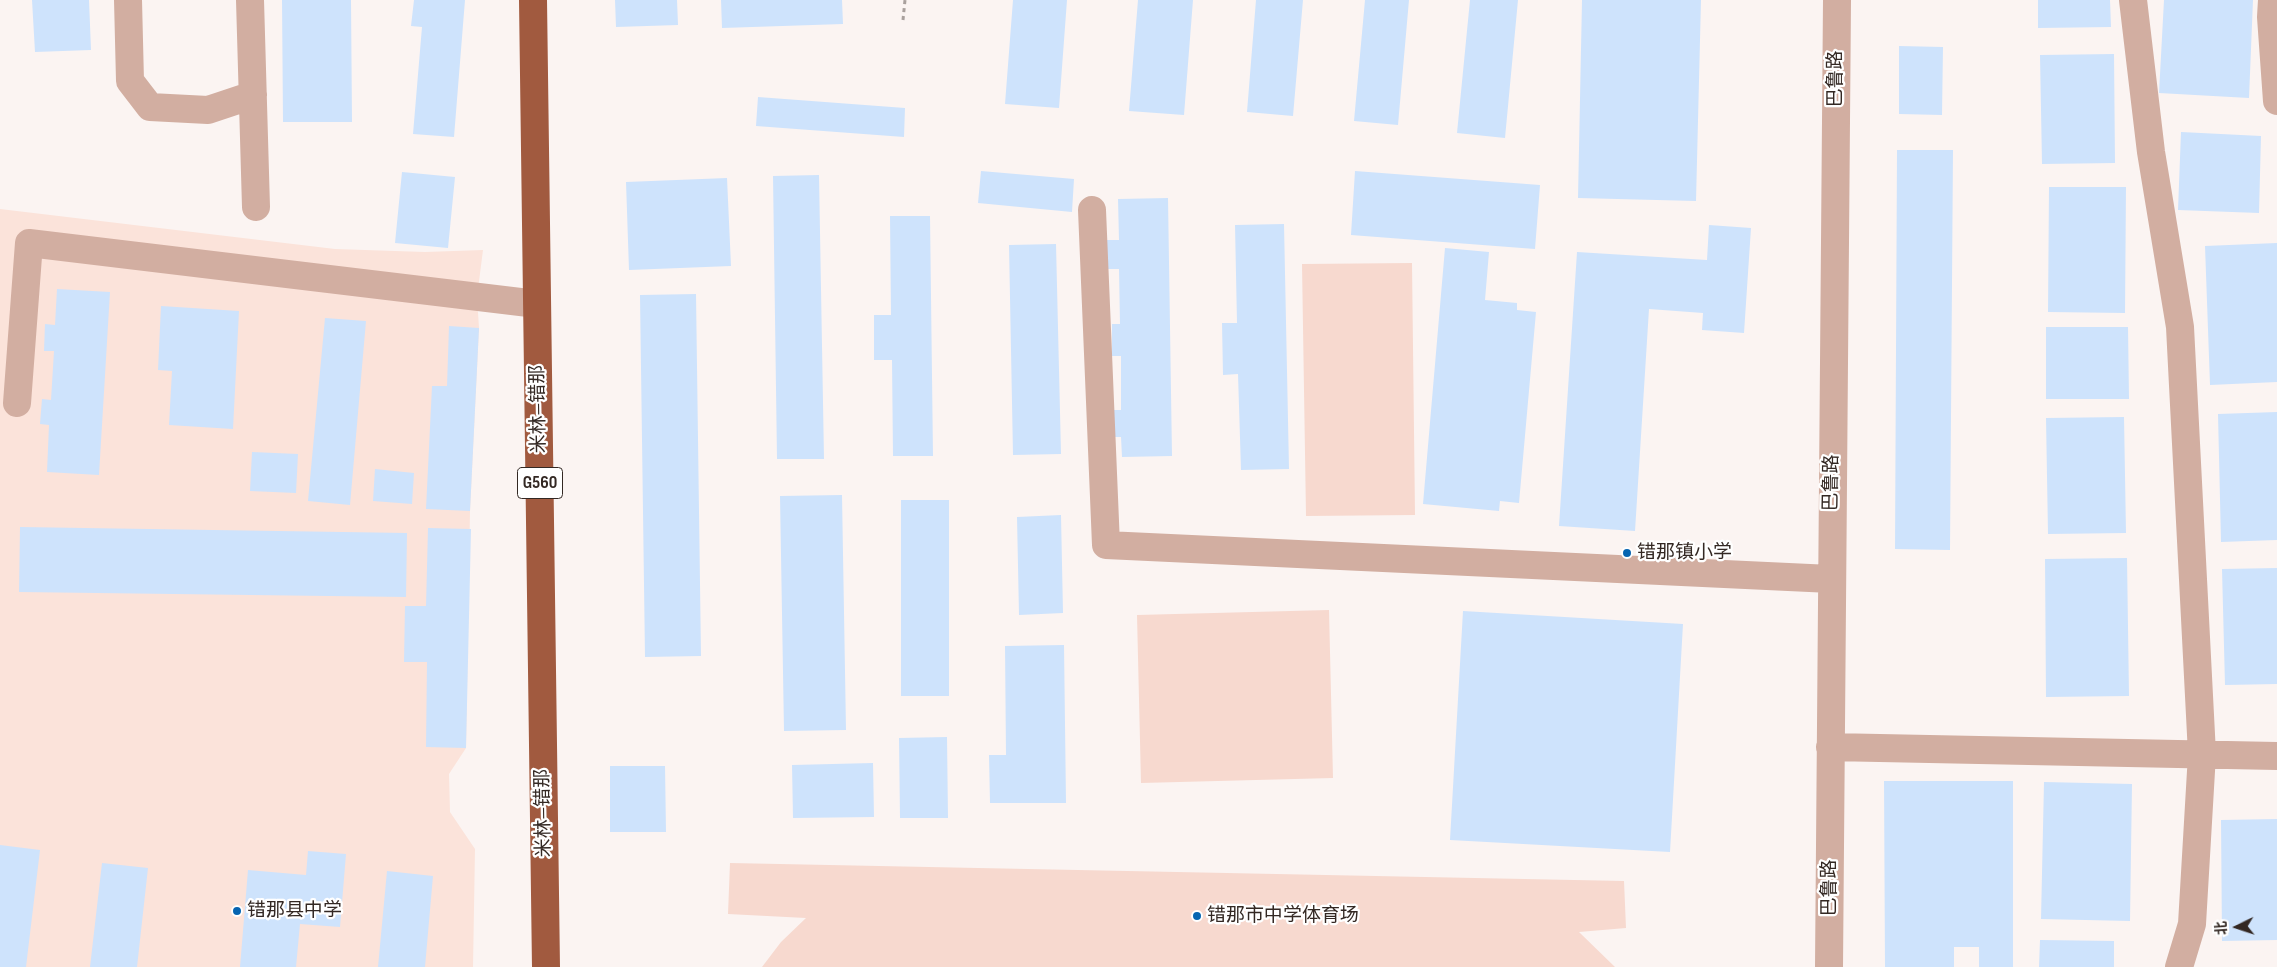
<!DOCTYPE html>
<meta charset="utf-8">
<style>
body{margin:0}
#map{position:relative;width:2277px;height:967px;overflow:hidden;background:#fbf4f2;font-family:"Sofia Sans Condensed","Noto Sans SC",sans-serif}
canvas{display:block}
.north{position:absolute;left:2212px;top:902px;width:50px;height:50px;-webkit-text-stroke:4px #fff;paint-order:stroke;rotate:266deg;font-size:14px;font-weight:700;line-height:20px;text-align:center;color:#332823}
.north::after{content:'';display:block;margin:auto;width:18px;height:22px;background:#332823;clip-path:polygon(50% 0,100% 100%,50% 72%,0 100%)}
</style>
<div id="map">
<canvas width="2277" height="967"></canvas>
<div class="north">北</div>
</div>
<script>
const context = document.querySelector('canvas').getContext('2d');
context.lineJoin = 'round';
function paint(path, color) { context.fillStyle = color; context.fill(path, 'evenodd'); }
const toPath = rows => new Path2D(rows.map(r => 'M' + r).join(''));
function strokePath(path, color, width, dash) { context.strokeStyle = color; context.lineWidth = width; context.lineCap = dash ? 'butt' : 'round'; context.setLineDash(dash || []); context.stroke(path); }
function label(font, color, halo, rows, align = 'center') {
  context.font = font + ' "Sofia Sans Condensed","Noto Sans SC",sans-serif'; context.lineWidth = 4.5; context.setLineDash([]); context.textBaseline = 'middle'; context.strokeStyle = halo; context.fillStyle = color; for (const [text, x, y, turn = 0] of rows) {
    context.save(); context.translate(x, y); context.rotate((+turn || 0) * Math.PI / 180); context.textAlign = isNaN(turn) ? turn : align; if (halo) context.strokeText(text, 0, 0); context.fillText(text, 0, 0); context.restore();
  }
}
const built = toPath([
 [0,209,335,249,425,252,483,250,477,297,479,328,470,511,466,748,449,774,450,812,475,849,473,967,0,967]
]);
const green = toPath([
 [1412,263,1415,515,1306,516,1302,264],
 [1329,610,1333,778,1141,783,1137,615],
 [730,863,1624,881,1626,928,1579,932,1615,967,762,967,781,942,806,918,728,914]
]);
const building = toPath([
 [32,0,89,0,91,50,35,52],
 [282,0,351,0,352,122,283,122],
 [414,0,465,0,454,137,413,134,422,27,411,26],
 [615,0,677,0,678,25,616,27],
 [721,0,842,0,843,24,722,28],
 [1013,0,1067,0,1059,108,1005,104],
 [1138,0,1193,0,1184,115,1129,111],
 [1256,0,1303,0,1293,116,1247,112],
 [1365,0,1409,0,1398,125,1354,121],
 [1470,0,1518,0,1505,138,1457,133],
 [1582,0,1701,0,1696,201,1578,198],
 [2038,0,2110,0,2111,27,2038,28],
 [2164,0,2253,0,2249,98,2159,93],
 [1899,46,1943,47,1942,115,1899,114],
 [2114,54,2115,163,2042,164,2040,55],
 [758,97,905,108,904,137,756,126],
 [2181,132,2261,136,2259,213,2178,210],
 [1897,150,1953,150,1950,550,1895,549],
 [981,171,1074,179,1072,212,978,203],
 [1355,171,1540,185,1535,249,1351,235],
 [402,172,455,177,448,248,395,243],
 [819,175,824,459,777,459,773,176],
 [727,178,731,266,629,270,626,182],
 [2049,187,2126,187,2125,313,2048,312],
 [1168,198,1172,456,1122,457,1121,437,1112,437,1112,410,1121,410,1121,356,1112,356,1112,324,1120,324,1119,269,1107,269,1107,240,1119,240,1118,199],
 [890,216,930,216,933,456,893,456,892,360,874,360,874,315,891,315],
 [1284,224,1289,469,1241,470,1238,374,1223,375,1222,323,1237,323,1235,225],
 [1709,225,1751,228,1744,333,1702,330,1703,313,1649,309,1635,531,1559,526,1577,252,1707,260],
 [2277,243,2277,382,2210,385,2205,246],
 [1056,244,1061,454,1013,455,1009,245],
 [1445,248,1489,252,1485,300,1517,303,1517,310,1536,312,1519,503,1500,501,1499,511,1423,504],
 [57,289,110,292,99,475,47,472,49,425,40,424,42,399,51,400,54,351,44,351,45,324,55,325],
 [696,294,701,656,645,657,640,295],
 [161,306,239,311,233,429,169,425,172,371,158,370],
 [325,318,366,321,350,505,308,501],
 [449,326,479,328,470,511,426,509,432,386,447,386],
 [2046,327,2128,327,2129,399,2046,399],
 [2277,412,2277,540,2221,542,2218,414],
 [2124,417,2126,533,2048,534,2046,418],
 [252,452,298,454,296,493,250,491],
 [375,469,414,473,412,504,373,501],
 [842,495,846,730,784,731,780,496],
 [901,500,949,500,949,696,901,696],
 [1061,515,1063,613,1019,615,1017,517],
 [20,527,407,533,406,597,19,592],
 [428,528,471,529,466,748,426,747,427,662,404,662,405,606,426,606],
 [2127,558,2129,696,2046,697,2045,559],
 [2277,568,2277,684,2225,685,2222,569],
 [1463,611,1683,624,1670,852,1450,840],
 [1064,645,1066,803,990,803,989,755,1006,755,1005,646],
 [947,737,948,818,900,818,899,738],
 [873,763,874,817,793,818,792,765],
 [610,766,665,766,666,832,610,832],
 [1884,781,2013,781,2013,967,1979,967,1979,947,1954,947,1954,967,1885,967],
 [2044,782,2132,784,2130,921,2041,919],
 [2277,819,2277,940,2222,941,2221,820],
 [0,845,40,850,26,967,0,967],
 [308,851,346,854,340,927,300,924,296,967,240,967,248,870,306,875],
 [102,863,148,868,137,967,90,967],
 [387,871,433,876,425,967,378,967],
 [2040,940,2114,941,2114,967,2039,967]
]);
const path = toPath([
 [903,20,905,0]
]);
const minor = toPath([
 [128,0,130,81,150,107,208,110,253,95],
 [250,0,256,207],
 [2133,0,2151,152,2180,327,2202,754,2192,924,2179,967],
 [2272,0,2271,17,2277,101],
 [1092,210,1106,545,1831,579],
 [17,403,29,243,537,304],
 [1830,747,2277,756],
 [1829,967,1837,0]
]);
const highway = toPath([
 [533,0,546,967]
]);
const markers = [
 [1627,553,5,"#0664b1"],
 [237,911,5,"#0664b1"],
 [1197,916,5,"#0664b1"]
];
const shields = [
 [540,483,45]
];
const shieldNames = [
 ["G560",540,483]
];
const streetNames = [
 ["巴鲁路",1836,79,-90],
 ["米林—错那",539,409,-91],
 ["巴鲁路",1832,483,-89],
 ["米林—错那",544,813,-91],
 ["巴鲁路",1830,888,-90]
];
const poiNames = [
 ["错那镇小学",1637,553],
 ["错那县中学",247,911],
 ["错那市中学体育场",1207,916]
];
paint(built, '#fbe3da');
paint(green, '#f7d9cf');
paint(building, '#cee3fc');
strokePath(path, '#a9a09d', 3, [4, 4]);
strokePath(minor, '#d2aea1', 28);
strokePath(highway, '#a15a3f', 28);
for (const [x, y, r, color] of markers) { const dot = new Path2D(); dot.arc(x, y, r, 0, 2 * Math.PI); context.fillStyle = color; context.fill(dot); strokePath(dot, '#fff', 2); }
for (const [x, y, w] of shields) { const box = new Path2D(); box.roundRect(x - w / 2, y - 15.5, w, 31, 4); context.fillStyle = '#fff'; context.fill(box); strokePath(box, '#332823', 1); }
label('bold 18px', '#332823', null, shieldNames);
label('19px', '#332823', '#fff', streetNames);
label('19px', '#332823', '#fff', poiNames, 'left');
</script>
